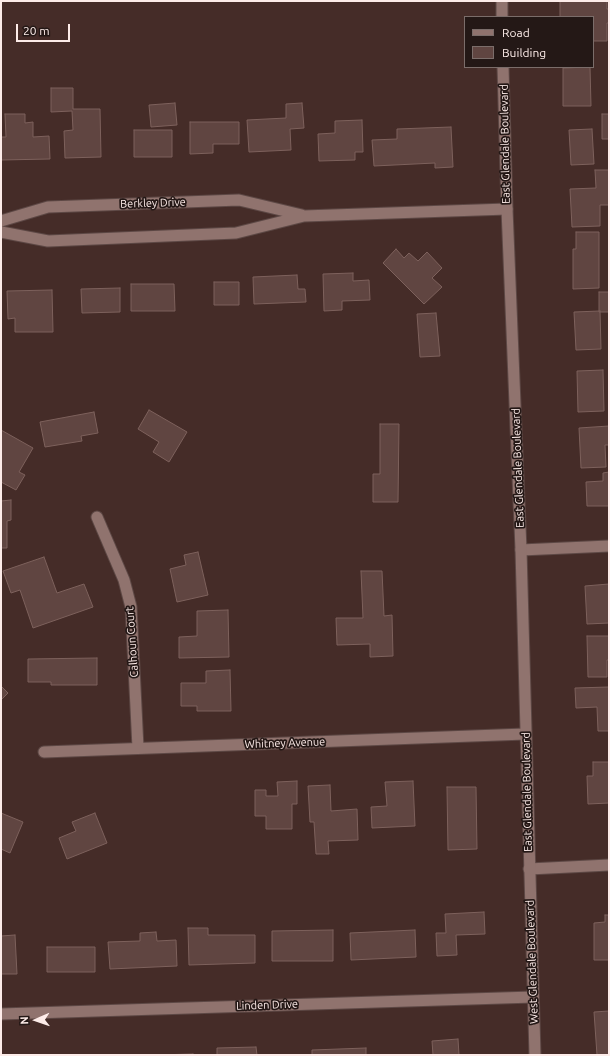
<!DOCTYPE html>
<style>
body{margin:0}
#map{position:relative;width:610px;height:1056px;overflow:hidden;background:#452c28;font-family:Ubuntu,sans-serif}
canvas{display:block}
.frame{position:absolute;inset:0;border:2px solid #fdece9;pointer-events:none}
.legend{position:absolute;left:464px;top:16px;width:130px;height:52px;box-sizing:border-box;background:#241816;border:1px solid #7b6d6a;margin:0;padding:5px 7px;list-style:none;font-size:12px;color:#fdece9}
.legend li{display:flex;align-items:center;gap:8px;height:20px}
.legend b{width:20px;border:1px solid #7b6d6a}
.north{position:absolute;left:16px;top:1000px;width:40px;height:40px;-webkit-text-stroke:3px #241816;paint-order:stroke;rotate:268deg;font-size:11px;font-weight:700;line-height:16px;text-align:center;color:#fdece9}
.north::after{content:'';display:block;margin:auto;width:14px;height:18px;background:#fdece9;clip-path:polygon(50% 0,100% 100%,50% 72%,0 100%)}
.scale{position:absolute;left:16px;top:24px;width:54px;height:18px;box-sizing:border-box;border:2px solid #fdece9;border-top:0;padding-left:5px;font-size:12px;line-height:14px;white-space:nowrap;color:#fdece9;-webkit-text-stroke:3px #241816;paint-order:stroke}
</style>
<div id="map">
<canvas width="610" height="1056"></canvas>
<div class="frame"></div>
<ul class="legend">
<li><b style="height:5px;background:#90736e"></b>Road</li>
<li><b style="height:11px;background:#604541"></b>Building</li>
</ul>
<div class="north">N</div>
<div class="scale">20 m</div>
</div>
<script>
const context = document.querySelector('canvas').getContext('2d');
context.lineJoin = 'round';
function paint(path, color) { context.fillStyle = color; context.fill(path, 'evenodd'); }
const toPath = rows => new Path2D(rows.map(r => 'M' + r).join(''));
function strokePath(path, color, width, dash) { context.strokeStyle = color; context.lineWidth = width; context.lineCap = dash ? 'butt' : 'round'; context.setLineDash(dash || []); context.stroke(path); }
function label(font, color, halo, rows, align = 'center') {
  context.font = font + ' Ubuntu,sans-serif'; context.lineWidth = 3.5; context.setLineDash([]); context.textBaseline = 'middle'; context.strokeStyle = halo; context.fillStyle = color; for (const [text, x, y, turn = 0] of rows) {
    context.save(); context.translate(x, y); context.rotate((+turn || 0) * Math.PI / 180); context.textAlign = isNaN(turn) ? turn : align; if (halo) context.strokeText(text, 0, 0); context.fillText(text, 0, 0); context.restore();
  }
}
const building = toPath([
 [560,1,607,1,607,9,609,9,609,23,607,23,607,41,593,41,593,17,560,17,560,1],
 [590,67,591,106,563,106,563,68,590,67],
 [51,88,73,88,73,109,100,109,101,157,65,158,64,131,73,130,72,111,51,112,51,88],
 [175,103,177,125,151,127,149,105,175,103],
 [302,103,304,128,290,129,291,150,249,152,247,120,286,118,286,104,302,103],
 [5,114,25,114,25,123,33,122,33,137,49,136,50,159,1,160,1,137,6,137,5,114],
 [602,114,609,114,609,139,602,139,602,114],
 [362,120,363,152,355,152,355,160,319,161,318,134,335,133,335,121,362,120],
 [190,122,239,122,239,144,213,144,213,153,190,154,190,122],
 [451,127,453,167,435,168,435,163,374,166,372,140,397,139,397,129,451,127],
 [592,129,594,164,571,165,569,130,592,129],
 [134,130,172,130,172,157,134,157,134,130],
 [595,170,609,170,609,205,600,205,600,226,572,227,570,189,596,188,595,170],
 [576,232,599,232,599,288,573,289,573,249,576,249,576,232],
 [396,249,404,258,409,253,418,261,427,252,442,268,432,278,442,287,424,304,383,263,396,249],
 [353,273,353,281,369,280,370,300,342,301,342,310,324,311,323,274,353,273],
 [297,275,298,289,305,289,306,302,254,304,253,277,297,275],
 [214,282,239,282,239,305,214,305,214,282],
 [131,284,174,284,175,311,131,311,131,284],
 [120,288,120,312,82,313,81,289,120,288],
 [52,290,53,332,15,332,15,318,8,319,7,291,52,290],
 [599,292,609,292,609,312,599,312,599,292],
 [600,311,601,349,576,350,574,312,600,311],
 [436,313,440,356,420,357,417,314,436,313],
 [603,370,604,411,578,412,577,371,603,370],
 [149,410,187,432,169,462,153,452,159,442,138,429,149,410],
 [94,412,98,433,81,436,82,441,45,447,40,422,94,412],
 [380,424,399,424,398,502,373,502,373,474,380,474,380,424],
 [609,426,609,445,605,445,606,467,581,468,579,428,609,426],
 [1,430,33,448,19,472,25,475,16,490,1,482,1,430],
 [609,472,609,506,587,506,586,482,603,481,603,473,609,472],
 [11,500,11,520,7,521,7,548,1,548,1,501,11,500],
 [198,552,208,595,177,602,170,569,186,565,184,555,198,552],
 [44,557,57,593,84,584,93,607,33,628,20,590,11,593,3,571,44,557],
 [361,571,382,571,384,616,392,615,393,656,370,657,370,644,337,645,336,618,363,618,361,571],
 [609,584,609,623,587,624,585,586,609,584],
 [228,610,229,657,179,658,179,637,197,636,197,611,228,610],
 [587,636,609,636,609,660,607,660,607,677,588,677,587,636],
 [97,658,97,685,51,685,51,682,28,682,28,659,97,658],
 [230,670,231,711,197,711,197,706,181,706,181,683,206,683,206,671,230,670],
 [1,686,8,693,1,700,1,686],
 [609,687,609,731,598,731,597,707,576,708,575,688,609,687],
 [593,762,609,762,609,803,588,804,587,776,593,776,593,762],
 [297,781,297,804,292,804,292,829,266,829,266,816,255,816,255,790,266,790,266,796,278,796,277,782,297,781],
 [413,781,415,826,372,828,371,807,387,806,385,782,413,781],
 [330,785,331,811,357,809,358,840,328,841,329,854,316,854,314,822,310,822,308,786,330,785],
 [447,787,476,787,477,849,448,850,447,787],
 [1,813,23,822,10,853,1,849,1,813],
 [95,813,107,843,67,859,59,838,76,831,72,822,95,813],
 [484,912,485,934,456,935,457,955,437,956,436,933,446,933,445,914,484,912],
 [605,915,609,915,609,960,594,960,594,923,605,922,605,915],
 [188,928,208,928,208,935,255,935,255,963,189,965,188,928],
 [333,930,333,961,272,961,272,931,333,930],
 [415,930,416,957,351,960,350,933,415,930],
 [156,932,157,941,176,940,177,966,110,969,108,942,140,941,140,933,156,932],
 [15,935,17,974,1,974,1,936,15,935],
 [47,947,95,947,95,972,47,972,47,947],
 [609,1011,609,1055,597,1055,594,1012,609,1011],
 [458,1039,459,1055,433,1055,432,1041,458,1039],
 [256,1047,257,1055,217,1055,217,1048,256,1047],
 [366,1048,366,1055,312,1055,312,1050,366,1048],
 [193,1054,193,1055,156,1055,193,1054]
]);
const minor = toPath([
 [1,221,48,207,239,200,302,215],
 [1,232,48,241,236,233,304,216,507,209],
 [97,517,124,580,131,607,138,748],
 [521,550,609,546],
 [44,752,525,734],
 [529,869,609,865],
 [1,1014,533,997]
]);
const tertiary = toPath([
 [502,1,502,17],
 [503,67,507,209,521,550,535,1055]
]);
const streetNames = [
 ["East Glendale Boulevard",505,144,-91],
 ["Berkley Drive",153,203,-2],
 ["East Glendale Boulevard",518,468,-92],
 ["Calhoun Court",132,642,-94],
 ["Whitney Avenue",285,743,-2],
 ["East Glendale Boulevard",527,792,-91],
 ["West Glendale Boulevard",532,962,-92],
 ["Linden Drive",267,1005,-2]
];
paint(building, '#604541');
strokePath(building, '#7d615c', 1);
strokePath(minor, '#5d4845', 13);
strokePath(tertiary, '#5d4845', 13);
strokePath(minor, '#90736e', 11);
strokePath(tertiary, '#90736e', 11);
label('11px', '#fdece9', '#241816', streetNames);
</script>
